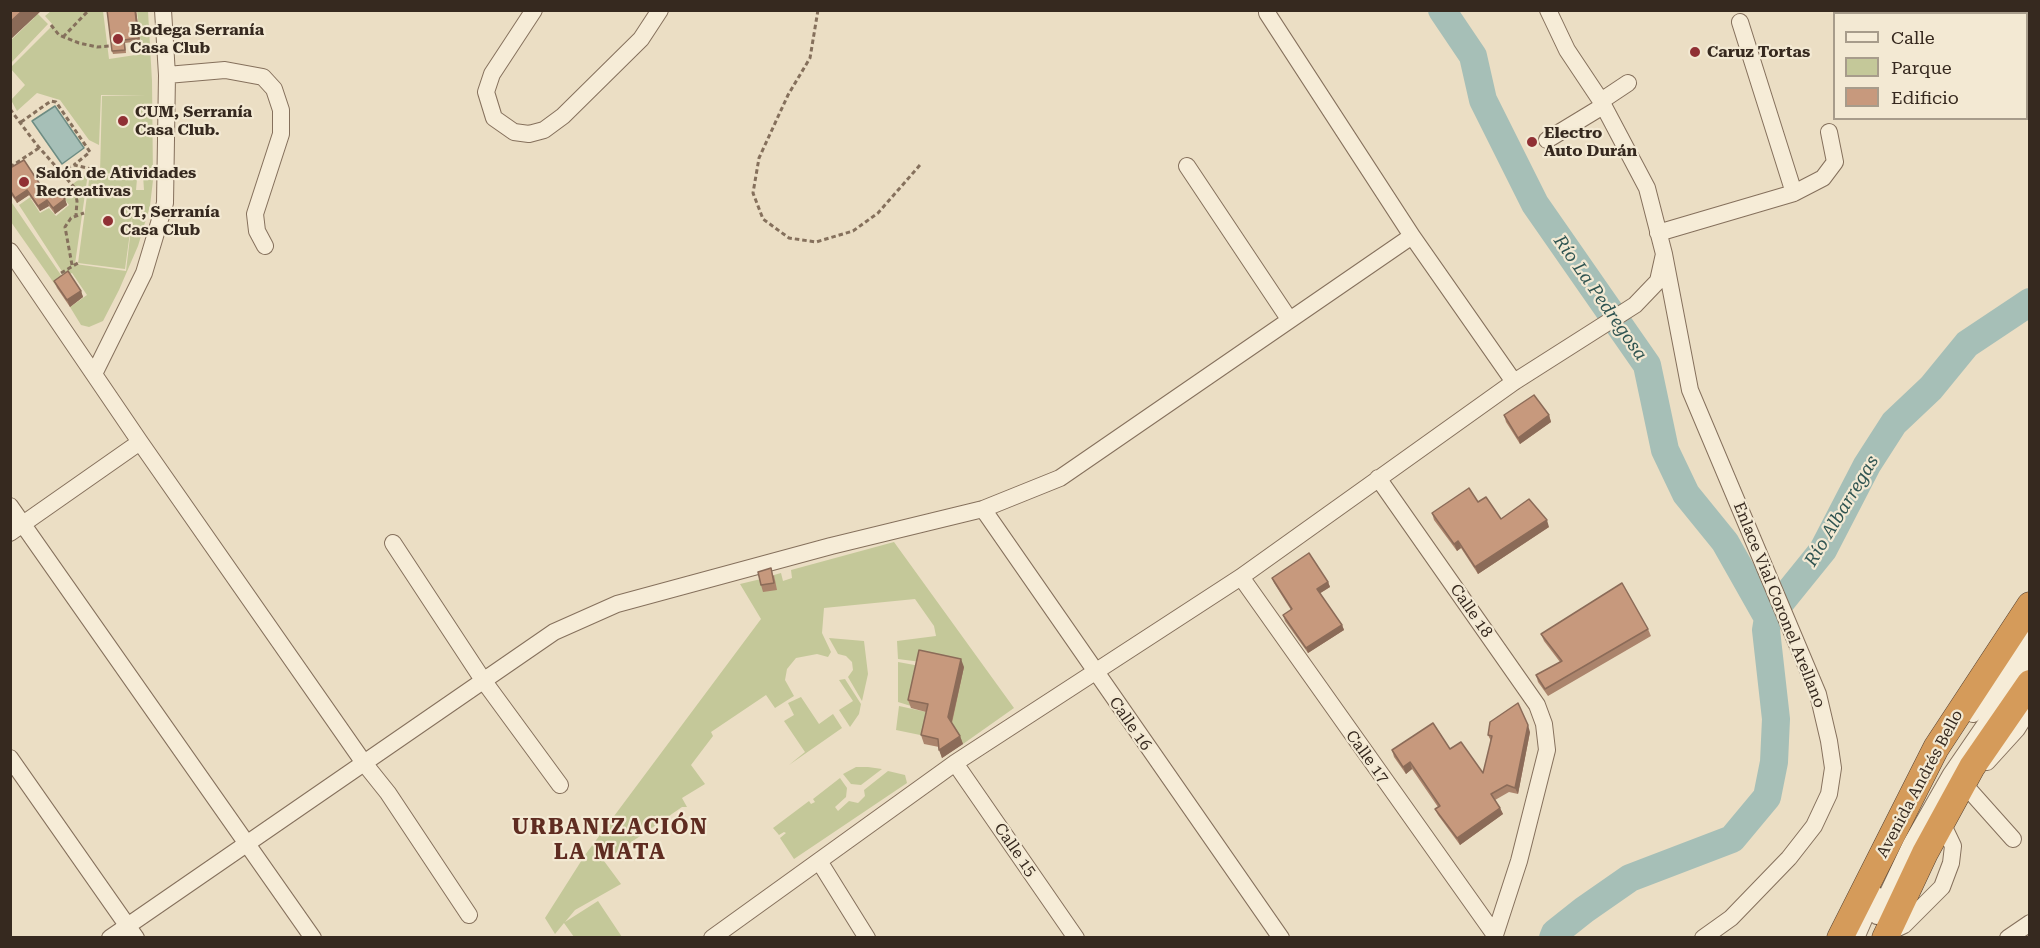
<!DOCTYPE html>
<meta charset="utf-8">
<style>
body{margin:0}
#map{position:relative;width:2040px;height:948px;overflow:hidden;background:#ebdec4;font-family:"Roboto Serif",serif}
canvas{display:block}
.frame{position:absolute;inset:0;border:12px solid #36291f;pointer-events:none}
.legend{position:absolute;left:1833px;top:12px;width:195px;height:108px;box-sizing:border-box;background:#f3e9d3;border:2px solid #a79c8b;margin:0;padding:8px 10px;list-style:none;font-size:18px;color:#36291f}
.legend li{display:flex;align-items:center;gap:12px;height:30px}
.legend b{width:30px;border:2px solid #a79c8b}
</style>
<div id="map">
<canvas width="2040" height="948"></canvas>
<div class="frame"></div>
<ul class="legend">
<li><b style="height:8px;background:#f6ecd7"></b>Calle</li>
<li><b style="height:16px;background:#c4c899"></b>Parque</li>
<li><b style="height:16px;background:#c7997d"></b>Edificio</li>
</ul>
</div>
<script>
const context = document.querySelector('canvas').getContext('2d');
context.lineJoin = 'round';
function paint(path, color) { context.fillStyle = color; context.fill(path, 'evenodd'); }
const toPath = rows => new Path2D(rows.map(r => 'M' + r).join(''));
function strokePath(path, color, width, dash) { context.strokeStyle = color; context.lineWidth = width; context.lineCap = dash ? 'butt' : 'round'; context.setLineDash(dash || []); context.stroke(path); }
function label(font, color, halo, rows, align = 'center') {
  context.font = font + ' "Roboto Serif",serif'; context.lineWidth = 4.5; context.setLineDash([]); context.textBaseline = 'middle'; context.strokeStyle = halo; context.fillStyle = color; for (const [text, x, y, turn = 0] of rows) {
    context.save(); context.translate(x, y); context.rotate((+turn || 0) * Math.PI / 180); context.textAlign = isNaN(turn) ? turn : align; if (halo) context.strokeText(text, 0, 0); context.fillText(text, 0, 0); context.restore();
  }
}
const green = toPath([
 [35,11,48,24,11,63,11,40,34,18],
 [51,11,103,11,109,59,142,54,137,11,148,11,152,81,153,180,150,206,138,246,119,290,103,321,89,327,81,325,70,307,87,295,72,273,65,276,19,205,42,189,31,199,40,213,49,208,56,216,69,205,60,193,88,173,75,264,126,271,134,203,125,269,78,263,90,173,137,179,136,190,144,190,143,175,100,173,102,96,146,96,101,95,99,145,89,140,60,100,37,93,17,111,11,100,25,85,10,68,53,25,45,16],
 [10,200,65,281,56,286,11,222],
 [894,542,1014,708,963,744,921,662,898,659,897,641,936,636,934,626,915,599,824,608,822,633,831,652,828,657,817,654,796,658,787,669,785,680,794,696,775,708,766,695,711,732,713,736,691,765,705,784,682,798,687,807,682,807,604,861,621,884,575,910,565,922,598,901,622,937,574,937,564,923,555,934,545,918,585,855,761,619,740,584,761,579,776,590,774,575,781,573,783,581,792,578,791,570],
 [829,638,864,641,868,674,862,701,848,677,853,670,852,662,846,656,838,654],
 [898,662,920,666,911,706,898,702],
 [845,679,861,704,859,714,850,727,839,710,853,701,839,680],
 [801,697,819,724,833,714,842,728,789,765,805,752,784,721,794,715,788,703],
 [899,706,931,713,925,736,896,730],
 [856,767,868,767,882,769,861,785,851,784,843,774],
 [888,771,905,775,907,783,794,859,780,838,786,833,784,832,779,835,773,828,809,801,811,804,815,802,813,799,840,778,847,788,846,797,835,807,838,811,849,801,858,803,865,796,864,790]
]);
const water = toPath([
 [55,106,84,148,62,164,32,121,55,106]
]);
const river = toPath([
 [1442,10,1473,56,1483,100,1535,204,1647,365,1665,450,1686,494,1725,542,1768,618],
 [1553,938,1555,933,1584,910,1630,878,1732,839,1767,797,1774,762,1776,719,1766,630,1768,618,1823,550,1867,465,1894,423,1931,388,1967,344,2030,302]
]);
const path = toPath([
 [818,10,810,58,788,95,759,158,753,193,763,219,789,238,816,242,853,231,878,213,920,165],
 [51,25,59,35,79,43,97,47,110,46],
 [63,37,89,10],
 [10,109,36,144,74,187,77,201,76,215],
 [21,122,51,101,56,102,90,152,74,165],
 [10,167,39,148],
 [60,172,74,165,100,171],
 [72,265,65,227,71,218,84,213],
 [61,273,78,263]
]);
const minor = toPath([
 [534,10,492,74,486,92,494,118,514,132,529,134,544,130,563,116,641,39,660,10],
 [1548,10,1567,50,1601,101,1647,188,1664,254,1690,390,1818,694,1829,741,1833,768,1829,794,1814,826,1789,858,1731,918,1703,938],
 [1267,13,1412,236,1514,382],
 [1740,22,1794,193],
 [167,75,225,70,263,77,274,89,281,110,281,134,255,214,257,231,265,246],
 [1601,101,1628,83],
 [1547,140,1603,106],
 [1187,166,1289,319],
 [1658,233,1794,193,1823,178,1835,162,1829,132],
 [10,251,140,442,364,763,388,793,469,915],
 [94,374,144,273,165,203,167,75,163,10],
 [1378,478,1537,705,1544,724,1547,750,1519,861,1494,938],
 [10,506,313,938],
 [983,509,1281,938],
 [10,533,140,442],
 [393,543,483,680,560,785],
 [1241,577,1495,935],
 [1973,714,2030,636],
 [10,758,136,938],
 [1987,762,2017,729,2030,708],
 [955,763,1076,938],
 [1963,783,2013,839],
 [819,861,867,938],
 [1877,916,1911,844,1951,774,2030,659],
 [1887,933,1904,925,1942,887,1951,863,1953,846,1942,823],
 [110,938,554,632,617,604,831,546,983,509,1060,478,1412,236],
 [712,938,955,763,1241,577,1514,382,1635,305,1658,281,1664,254],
 [1856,938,1875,894],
 [2008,938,2030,923]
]);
const highway = toPath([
 [1840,938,1936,748,2030,605],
 [1885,938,1925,853,1972,767,2030,683]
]);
const wall = toPath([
 [136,10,140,41,125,43,126,53,113,54,112,51],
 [10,168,47,195,65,199,67,205,55,214,49,206,40,211,29,195,17,203,10,193],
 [54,281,81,291,83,297,70,307,57,288],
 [1504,415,1549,415,1551,422,1520,444,1506,422],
 [1478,502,1501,519,1549,527,1478,574,1461,548,1457,551,1434,520,1432,513],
 [774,575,777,590,763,592,761,585],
 [1272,578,1328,582,1330,587,1320,593,1342,625,1344,630,1308,653,1285,621,1283,615,1291,610,1274,583],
 [1648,629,1651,636,1548,696,1538,682,1536,675,1560,662,1544,641,1541,634],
 [964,667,952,723,960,736,963,744,942,758,939,747,924,744,921,735,926,712,911,708,908,700],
 [1530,732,1518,794,1509,792,1495,800,1500,808,1503,814,1460,845,1438,815,1435,809,1438,807,1412,769,1406,774,1394,757,1392,750,1450,749,1483,773,1491,741,1488,735]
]);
const shadedWall = toPath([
 [23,10,41,11,10,40,10,22],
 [135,10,136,10,140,41,138,38],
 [27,190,29,195,17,203,15,198],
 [65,199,67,205,55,214,53,208],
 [47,200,49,206,40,211,38,206],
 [81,291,83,297,70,307,67,300],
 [1549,415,1551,422,1520,444,1518,438],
 [1547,520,1549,527,1478,574,1475,567],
 [1458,541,1461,548,1457,551,1454,544],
 [1328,582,1330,587,1319,594,1317,589],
 [1342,625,1344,630,1308,653,1306,648],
 [961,659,964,667,951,725,948,717],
 [1528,725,1530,732,1518,794,1515,788],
 [960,736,963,744,942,758,939,750],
 [1410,762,1412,769,1406,774,1403,767],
 [1500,808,1503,814,1460,845,1457,838]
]);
const building = toPath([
 [10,10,23,10,10,22,10,10],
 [107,10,135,10,138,38,124,40,125,50,112,51,107,10],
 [24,160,47,195,56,188,65,199,53,208,47,200,38,206,27,190,15,198,10,190,10,168,24,160],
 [68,271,81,291,67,300,54,281,68,271],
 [1534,395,1549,415,1518,438,1504,415,1534,395],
 [1469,488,1478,502,1486,497,1501,519,1529,499,1547,520,1475,567,1458,541,1454,544,1432,513,1469,488],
 [1309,553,1328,582,1317,589,1342,625,1306,648,1283,615,1292,609,1272,578,1309,553],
 [771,568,774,583,761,585,758,572,771,568],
 [1622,583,1648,629,1545,689,1536,675,1562,661,1541,634,1622,583],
 [919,650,961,659,948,717,960,736,939,750,938,739,921,735,928,704,908,700,919,650],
 [1518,703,1528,725,1515,788,1507,785,1491,794,1500,808,1457,838,1435,809,1440,806,1410,762,1403,767,1392,750,1433,723,1450,749,1461,742,1483,773,1492,736,1488,735,1490,722,1518,703]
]);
const markers = [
 [118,39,6,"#903034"],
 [1695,52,6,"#903034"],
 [123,121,6,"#903034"],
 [1532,142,6,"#903034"],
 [24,182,6,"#903034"],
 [108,221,6,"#903034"]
];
const poiNames = [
 ["Bodega Serranía",130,30],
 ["Casa Club",130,48],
 ["Caruz Tortas",1707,52],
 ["CUM, Serranía",135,112],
 ["Casa Club.",135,130],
 ["Electro",1544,133],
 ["Auto Durán",1544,151],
 ["Salón de Atividades",36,173],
 ["Recreativas",36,191],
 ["CT, Serranía",120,212],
 ["Casa Club",120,230]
];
const streetNames = [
 ["Enlace Vial Coronel Arellano",1779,605,68],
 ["Calle 18",1471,611,55],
 ["Calle 16",1130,724,55],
 ["Calle 17",1367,757,54],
 ["Avenida Andrés Bello",1920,784,-62],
 ["Calle 15",1015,850,55]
];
const waterNames = [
 ["Río La Pedregosa",1600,298,55],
 ["Río Albarregas",1842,511,-59]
];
const districtNames = [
 ["URBANIZACIÓN",610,828],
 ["LA MATA",610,853]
];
paint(green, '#c4c899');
paint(water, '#a6bfb7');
strokePath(water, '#6d8c83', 1.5);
strokePath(river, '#a6bfb7', 28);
strokePath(minor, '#85705c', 18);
strokePath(highway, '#533f30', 27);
strokePath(path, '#85705c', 3, [4.5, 3]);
strokePath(minor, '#f6ecd7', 16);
strokePath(highway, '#d59b5a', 26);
paint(wall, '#ab846c');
paint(shadedWall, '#8b6b58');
paint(building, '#c7997d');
strokePath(building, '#8b6b58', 1.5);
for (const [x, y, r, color] of markers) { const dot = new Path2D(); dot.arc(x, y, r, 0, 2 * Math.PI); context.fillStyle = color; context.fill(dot); strokePath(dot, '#f3e9d3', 2); }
label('bold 16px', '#36291f', '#f3e9d3', poiNames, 'left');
label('16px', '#36291f', '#f3e9d3', streetNames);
label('italic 18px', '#2f5451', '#f3e9d3', waterNames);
context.letterSpacing = '1.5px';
label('bold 22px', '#5f2c21', '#f3e9d3', districtNames);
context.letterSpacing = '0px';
</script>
